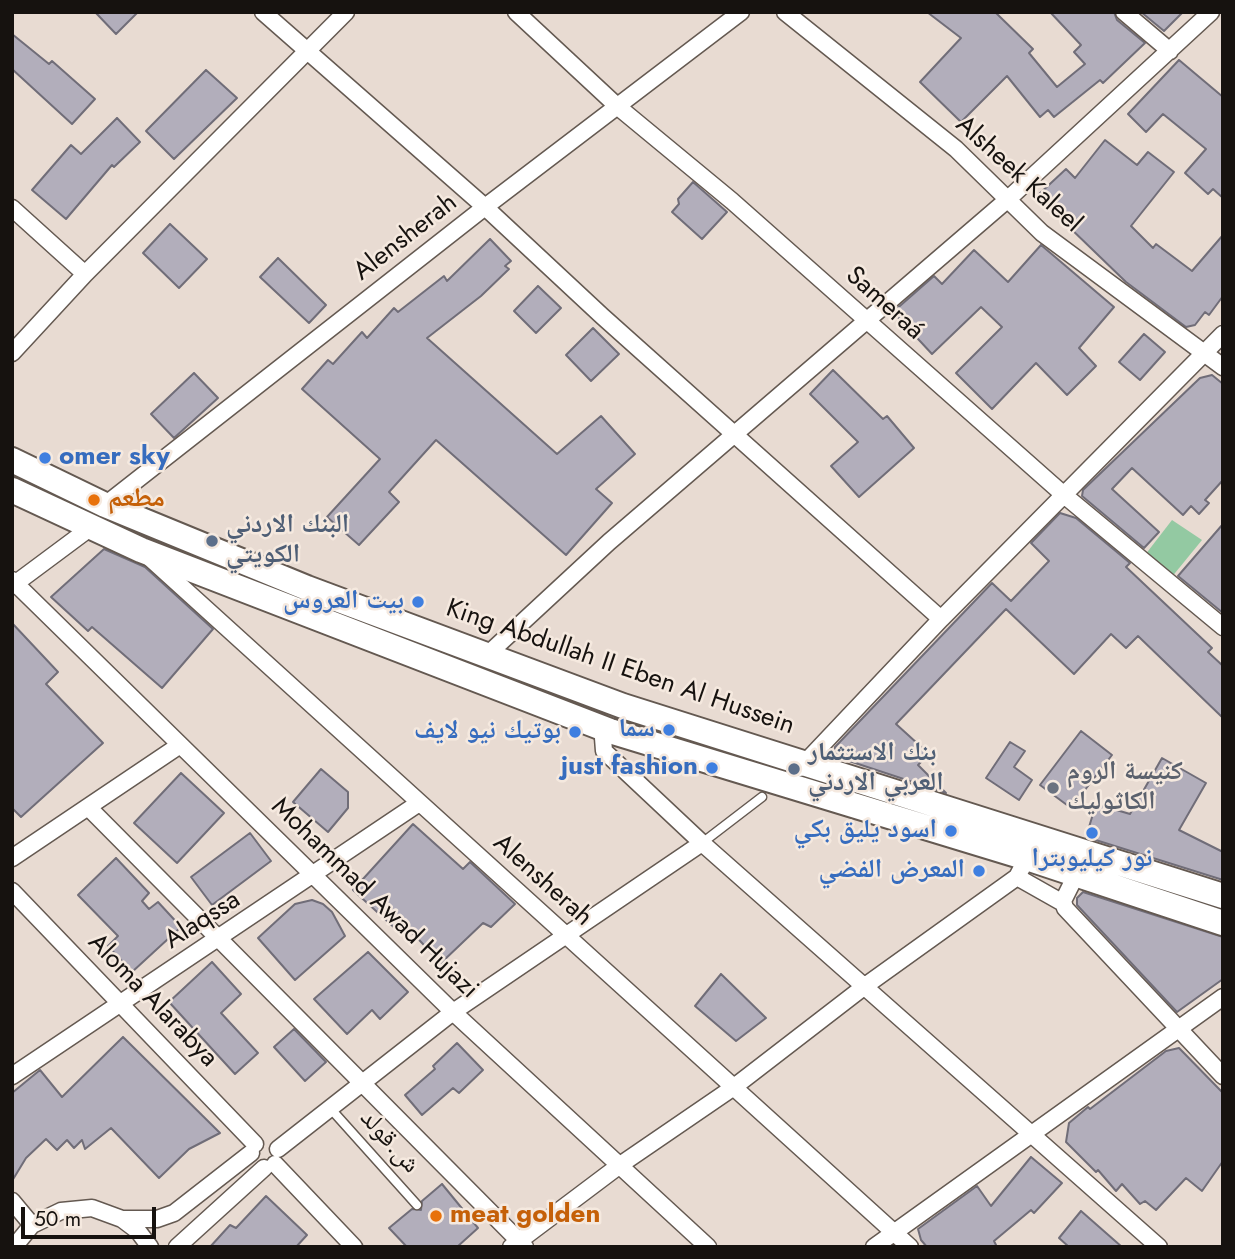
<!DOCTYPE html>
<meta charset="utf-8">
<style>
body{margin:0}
#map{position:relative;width:1235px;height:1259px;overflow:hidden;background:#e8dbd2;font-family:Jost,sans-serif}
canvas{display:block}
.frame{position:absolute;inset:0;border:14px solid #16120f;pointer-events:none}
.scale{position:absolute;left:21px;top:1207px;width:135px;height:32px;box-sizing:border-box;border:4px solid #16120f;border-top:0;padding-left:9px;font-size:21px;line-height:24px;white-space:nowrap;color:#16120f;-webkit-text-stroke:5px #f5e9df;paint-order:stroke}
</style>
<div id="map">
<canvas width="1235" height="1259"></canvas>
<div class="frame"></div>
<div class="scale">50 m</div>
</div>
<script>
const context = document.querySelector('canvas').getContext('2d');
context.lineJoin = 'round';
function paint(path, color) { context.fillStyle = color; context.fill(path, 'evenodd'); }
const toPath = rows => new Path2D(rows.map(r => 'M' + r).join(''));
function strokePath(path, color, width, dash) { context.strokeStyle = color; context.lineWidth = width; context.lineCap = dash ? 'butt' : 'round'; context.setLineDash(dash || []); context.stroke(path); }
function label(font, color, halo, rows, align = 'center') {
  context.font = font + ' Jost,"Noto Naskh Arabic",sans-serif'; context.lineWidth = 5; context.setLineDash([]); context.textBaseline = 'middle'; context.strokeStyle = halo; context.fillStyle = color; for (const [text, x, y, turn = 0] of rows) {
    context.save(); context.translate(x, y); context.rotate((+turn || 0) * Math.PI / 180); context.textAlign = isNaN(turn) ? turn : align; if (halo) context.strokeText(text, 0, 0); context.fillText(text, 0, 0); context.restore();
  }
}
const green = toPath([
 [1172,520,1202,540,1171,578,1145,555]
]);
const building = toPath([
 [95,12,138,12,116,34,95,12],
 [927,12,995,12,1033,49,1029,53,1057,87,1085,64,1074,52,1081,45,1050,12,1114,12,1117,20,1145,43,1103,83,1100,80,1054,117,1048,110,1040,117,1007,76,961,122,920,82,961,38,927,12],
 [1141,12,1183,12,1164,31,1141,12],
 [12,34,49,64,52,61,95,99,72,124,12,69,12,34],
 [1179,60,1223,97,1223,198,1213,189,1208,194,1185,173,1206,149,1163,114,1146,132,1128,114,1179,60],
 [206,70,237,98,174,159,146,131,206,70],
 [117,118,140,142,114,167,112,165,66,219,32,190,71,145,81,154,117,118],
 [1105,140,1137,165,1148,152,1174,172,1131,226,1153,248,1156,244,1192,271,1223,235,1223,296,1209,315,1205,312,1195,325,1186,327,1126,282,1037,196,1066,169,1075,178,1105,140],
 [693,182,727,212,702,239,672,212,679,204,678,199,693,182],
 [170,224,207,259,179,288,143,253,170,224],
 [490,239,511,261,505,266,509,269,481,296,427,338,557,454,601,416,635,454,596,489,612,503,566,555,436,440,389,492,399,502,359,545,327,517,380,459,302,389,328,360,333,364,362,332,367,338,394,308,398,312,444,276,447,281,490,239],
 [1041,245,1114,307,1079,348,1096,366,1067,395,1036,363,992,409,956,373,1002,327,981,307,932,354,893,312,934,276,942,284,974,250,1008,282,1041,245],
 [278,258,326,305,309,323,260,277,278,258],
 [538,286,561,308,536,333,514,311,538,286],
 [593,328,619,354,591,381,566,355,593,328],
 [1144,334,1165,352,1140,380,1119,362,1144,334],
 [833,370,883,419,887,416,914,448,859,497,831,466,858,442,810,394,833,370],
 [194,373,218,398,174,438,151,414,194,373],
 [1212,375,1223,384,1223,480,1205,500,1209,503,1199,514,1191,506,1183,515,1132,468,1112,489,1159,532,1144,548,1082,496,1083,490,1200,378,1212,375],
 [1060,513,1076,518,1130,563,1126,567,1212,648,1208,652,1223,666,1223,718,1138,636,1126,648,1111,634,1074,674,1006,609,896,724,929,754,918,765,946,793,834,756,835,747,992,583,1011,601,1049,561,1031,543,1060,513],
 [1223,524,1223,613,1178,576,1223,524],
 [104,549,145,567,213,629,162,688,92,627,88,631,51,597,104,549],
 [12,623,58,672,46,684,103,743,21,817,12,808,12,623],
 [1081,731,1112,755,1071,808,1040,785,1081,731],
 [1010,742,1025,751,1014,767,1032,780,1019,800,986,778,1010,742],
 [1162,758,1206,783,1179,830,1223,852,1223,880,1086,837,1096,804,1130,814,1162,758],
 [321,769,348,792,348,808,328,832,293,802,321,769],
 [181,773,224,813,177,863,134,823,181,773],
 [413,824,463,869,470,862,515,904,491,927,483,923,441,963,404,924,398,931,353,890,413,824],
 [250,833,271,861,212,905,191,877,250,833],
 [116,858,149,893,142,901,149,909,158,902,181,927,132,972,108,946,118,936,78,895,116,858],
 [1083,892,1223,937,1223,979,1177,1012,1077,905,1077,898,1083,892],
 [312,900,323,904,332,912,345,936,295,980,258,938,295,904,312,900],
 [368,952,408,992,380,1019,372,1010,347,1034,314,999,368,952],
 [212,962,241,994,221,1013,258,1053,235,1074,169,1002,212,962],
 [721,974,766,1018,736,1041,695,1006,721,974],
 [294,1029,326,1062,305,1081,274,1047,294,1029],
 [123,1037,220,1133,189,1149,159,1178,111,1128,85,1149,82,1140,74,1148,67,1140,57,1150,46,1139,26,1158,12,1181,12,1093,40,1070,62,1097,123,1037],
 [457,1043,483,1070,459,1093,453,1088,422,1115,405,1095,435,1069,433,1066,457,1043],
 [1179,1048,1223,1093,1223,1161,1202,1191,1186,1178,1156,1210,1145,1201,1140,1204,1122,1184,1116,1191,1098,1170,1096,1172,1066,1142,1069,1123,1088,1107,1090,1109,1166,1051,1179,1048],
 [1031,1157,1062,1183,1034,1213,1031,1210,994,1241,997,1247,927,1247,921,1240,918,1229,977,1186,991,1206,1031,1157],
 [442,1184,478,1228,457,1247,407,1247,389,1228,412,1209,421,1210,422,1201,442,1184],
 [266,1196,307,1235,296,1247,210,1247,230,1225,236,1228,266,1196],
 [1081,1211,1122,1247,1069,1247,1059,1238,1081,1211]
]);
const service = toPath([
 [702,843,762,797],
 [330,1108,417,1205]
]);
const minor = toPath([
 [263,12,485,207,602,316,941,619],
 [516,12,617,106,732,201,1064,495,1223,627],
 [785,12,956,149,1042,233,1223,367],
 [1124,12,1170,51],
 [12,208,85,274],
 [12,353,85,274,346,12],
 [105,505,485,207,741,12],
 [151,559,910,1247],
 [12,580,453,1012,708,1247],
 [12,586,94,525],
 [487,655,609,542,1007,200,1211,12],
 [610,731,603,738,604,751,702,843,1159,1247],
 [800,768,941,619,1223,334],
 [89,808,525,1247],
 [12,858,180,745],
 [1076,875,1063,901,1065,908,1223,1076],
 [1017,877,1063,903],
 [12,891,255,1144],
 [12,1076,419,803],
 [278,1149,453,1012,702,843],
 [275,1164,354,1247],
 [12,1201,32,1225],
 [122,1219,157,1219,174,1213,251,1153],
 [14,1247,32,1225,61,1211,92,1208,122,1219,138,1231,150,1247],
 [177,1247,264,1168],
 [511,1247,620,1165,734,1087,865,986,1017,877,1027,858],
 [874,1247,1223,997]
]);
const primary = toPath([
 [12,460,105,505,307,588,623,706,1223,896],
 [12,490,141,550,610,731,1027,858,1223,923]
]);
const markers = [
 [45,458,7,"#3f7fe0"],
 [94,500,7,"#e8710a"],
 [212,541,7,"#5c6f8a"],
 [418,602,7,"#3f7fe0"],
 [669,730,7,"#3f7fe0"],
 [575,732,7,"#3f7fe0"],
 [712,768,7,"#3f7fe0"],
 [794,769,7,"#5c6f8a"],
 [1053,788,7,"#6b7280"],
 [951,831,7,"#3f7fe0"],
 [1092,833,7,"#3f7fe0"],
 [979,871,7,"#3f7fe0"],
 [436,1216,7,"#e8710a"]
];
const streetNames = [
 ["Alsheek Kaleel",1018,175,42],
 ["Alensherah",406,238,-38],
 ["Sameraá",884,304,42],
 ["King Abdullah II Eben Al Hussein",620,668,19],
 ["Alensherah",542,881,42],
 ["Mohammad Awad Hujazi",374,899,44],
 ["Alaqssa",203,921,-33],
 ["Aloma Alarabya",152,1001,46],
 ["ش.قولد",389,1142,48]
];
const shopNames = [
 ["omer sky",59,458,"left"],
 ["بيت العروس",404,602],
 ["سما",655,730],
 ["بوتيك نيو لايف",561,732],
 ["just fashion",698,768],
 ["اسود يليق بكي",937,831],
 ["نور كيليوبترا",1092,860,"center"],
 ["المعرض الفضي",965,871]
];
const foodNames = [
 ["مطعم",108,500],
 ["meat golden",450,1216]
];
const serviceNames = [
 ["البنك الاردني",226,526],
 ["الكويتي",226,556],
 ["بنك الاستثمار",808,754],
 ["العربي الاردني",808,784]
];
const worshipNames = [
 ["كنيسة الروم",1067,773],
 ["الكاثوليك",1067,803]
];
paint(green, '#93c9a2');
paint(building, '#b2aebb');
strokePath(building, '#706d78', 2);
strokePath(service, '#645951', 11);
strokePath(minor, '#645951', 19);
strokePath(primary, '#645951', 28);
strokePath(service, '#fff', 8);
strokePath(minor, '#fff', 16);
strokePath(primary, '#fff', 24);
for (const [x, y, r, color] of markers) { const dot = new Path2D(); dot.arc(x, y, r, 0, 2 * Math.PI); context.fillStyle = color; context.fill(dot); strokePath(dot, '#f5e9df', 2.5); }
label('26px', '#16120f', '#f5e9df', streetNames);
label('bold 26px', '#366cbe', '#f5e9df', shopNames, 'right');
label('bold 26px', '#c56008', '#f5e9df', foodNames, 'left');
label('bold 26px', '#4e5e75', '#f5e9df', serviceNames, 'left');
label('bold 26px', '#5b616d', '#f5e9df', worshipNames, 'left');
</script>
